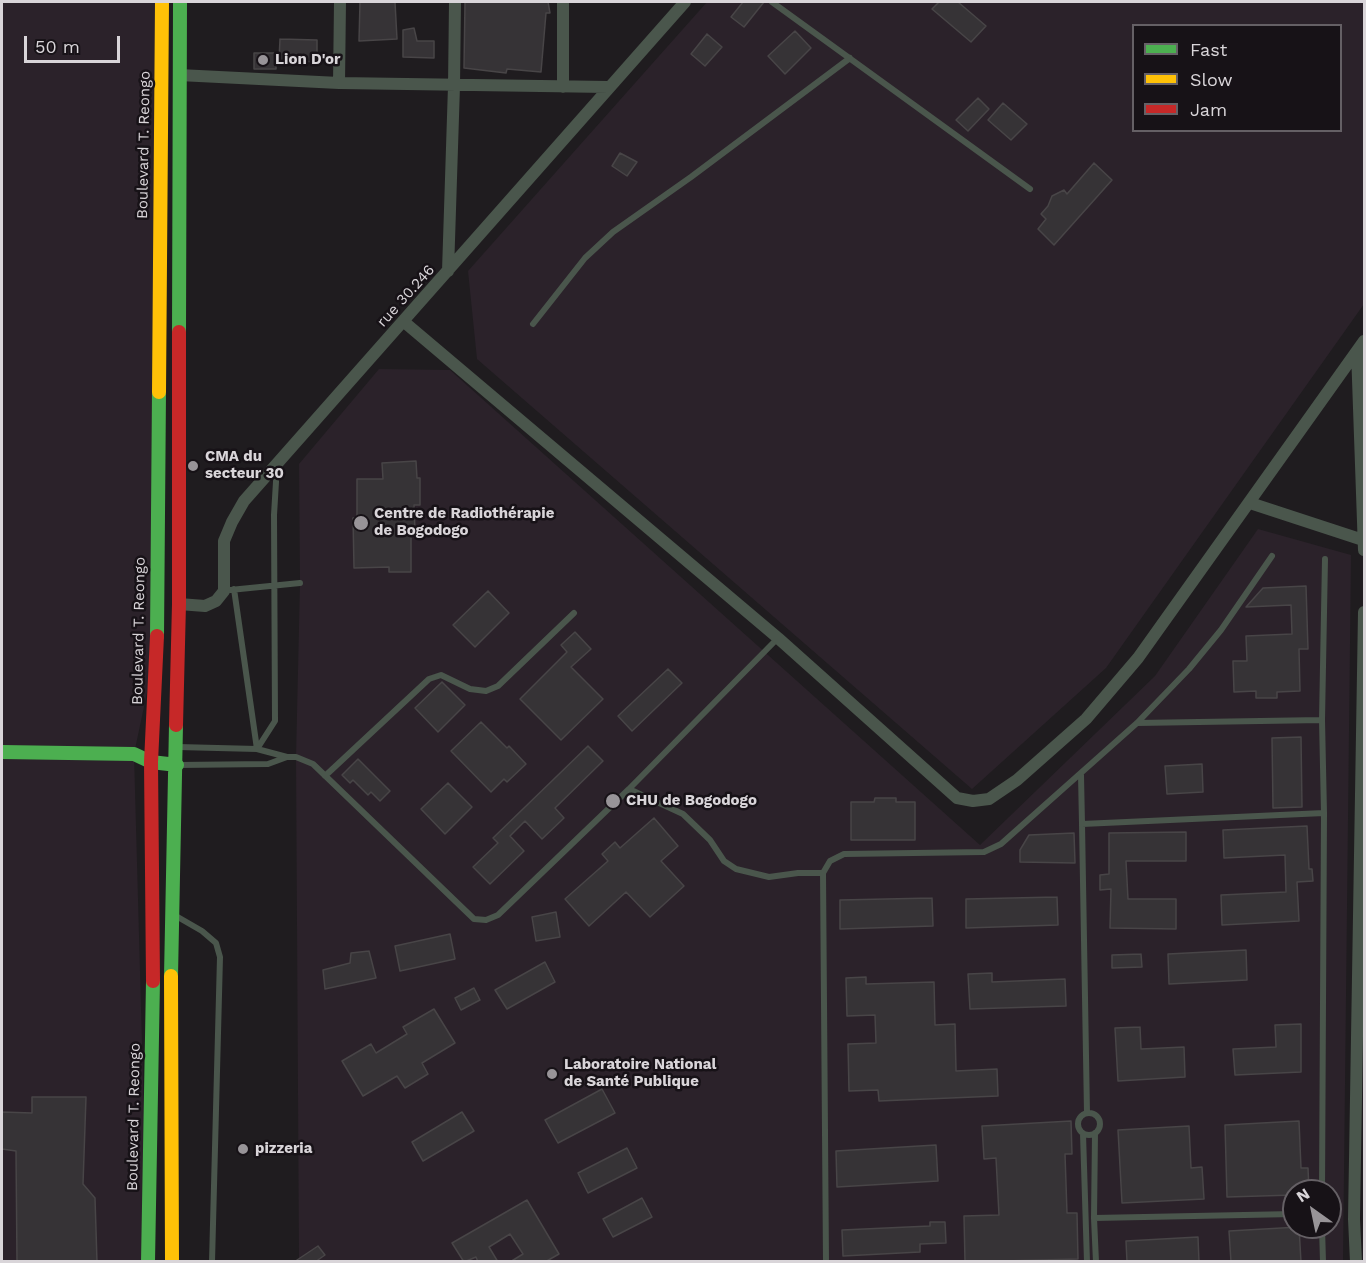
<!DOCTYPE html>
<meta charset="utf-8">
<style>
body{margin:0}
#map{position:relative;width:1366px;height:1263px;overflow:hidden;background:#1f1c1f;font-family:"Work Sans",sans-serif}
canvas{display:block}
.frame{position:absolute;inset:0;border:3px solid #d9d5d9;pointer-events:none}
.legend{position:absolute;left:1132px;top:24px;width:210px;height:108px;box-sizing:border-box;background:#171217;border:2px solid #656065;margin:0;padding:8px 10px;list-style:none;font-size:18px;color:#d9d5d9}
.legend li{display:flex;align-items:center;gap:12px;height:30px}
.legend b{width:30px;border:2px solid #656065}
.north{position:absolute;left:1282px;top:1179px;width:60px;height:60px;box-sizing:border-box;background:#171217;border:2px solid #656065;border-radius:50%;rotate:327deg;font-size:16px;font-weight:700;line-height:24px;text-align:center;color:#d9d5d9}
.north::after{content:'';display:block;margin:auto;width:21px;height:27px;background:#989498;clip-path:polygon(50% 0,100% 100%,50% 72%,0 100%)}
.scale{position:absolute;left:24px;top:36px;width:96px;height:27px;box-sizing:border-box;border:3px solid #d9d5d9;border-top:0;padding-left:8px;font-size:18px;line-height:21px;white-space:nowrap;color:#d9d5d9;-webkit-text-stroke:4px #171217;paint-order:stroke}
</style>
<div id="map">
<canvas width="1366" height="1263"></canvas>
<div class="frame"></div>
<ul class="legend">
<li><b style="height:8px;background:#4caf50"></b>Fast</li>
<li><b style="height:8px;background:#ffc107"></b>Slow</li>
<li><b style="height:8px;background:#c62828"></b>Jam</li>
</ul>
<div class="north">N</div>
<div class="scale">50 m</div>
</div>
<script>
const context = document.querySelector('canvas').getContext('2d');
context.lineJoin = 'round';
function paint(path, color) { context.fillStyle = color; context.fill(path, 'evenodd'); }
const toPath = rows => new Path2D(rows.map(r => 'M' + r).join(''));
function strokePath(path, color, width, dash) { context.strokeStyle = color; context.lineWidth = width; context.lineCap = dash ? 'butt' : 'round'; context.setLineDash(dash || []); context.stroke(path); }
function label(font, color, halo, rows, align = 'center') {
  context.font = font + ' "Work Sans",sans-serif'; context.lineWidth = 5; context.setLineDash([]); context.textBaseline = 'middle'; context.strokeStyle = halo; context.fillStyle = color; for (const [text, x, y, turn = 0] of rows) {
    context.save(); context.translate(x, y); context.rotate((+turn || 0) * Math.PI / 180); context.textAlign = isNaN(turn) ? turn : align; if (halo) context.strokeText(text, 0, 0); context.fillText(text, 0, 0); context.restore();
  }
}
const built = toPath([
 [2,2,162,2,157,645,134,754,148,1261,2,1262],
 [707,2,1364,2,1364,304,1106,668,972,789,477,359,468,271],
 [1134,26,1340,26,1340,130,1134,130],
 [379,369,450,370,980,845,1155,676,1258,529,1351,555,1343,1261,299,1262,296,757,300,583,299,464],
 [1294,1191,1330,1191,1330,1227,1294,1227]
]);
const building = toPath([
 [360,2,395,2,397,39,359,41,360,2],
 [465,2,548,2,550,13,546,13,541,72,507,69,506,73,464,68,465,2],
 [743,2,764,2,744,27,731,17,743,2],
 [939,2,958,2,986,26,971,42,932,9,939,2],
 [414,28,417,41,434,41,434,58,403,57,403,30,414,28],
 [795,31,811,48,785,74,768,56,795,31],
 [707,34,722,47,705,66,691,54,707,34],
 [280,39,317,40,317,62,279,60,280,39],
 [254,53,276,53,276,69,254,69,254,53],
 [978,98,989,109,968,131,956,120,978,98],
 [1003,103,1027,124,1011,140,988,120,1003,103],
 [620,153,637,162,627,176,612,166,620,153],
 [1094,163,1112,180,1054,245,1038,229,1046,219,1041,214,1048,206,1052,196,1064,190,1067,194,1094,163],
 [416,461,417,478,420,478,420,505,414,505,415,531,411,531,411,572,389,572,389,567,354,568,353,518,357,518,357,479,383,479,382,463,416,461],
 [1306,586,1308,649,1299,649,1300,691,1277,692,1277,698,1256,698,1256,691,1234,692,1233,661,1247,661,1246,636,1292,634,1291,605,1246,607,1263,588,1306,586],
 [488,591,509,613,475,647,453,625,488,591],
 [575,632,591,649,571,667,603,699,561,740,520,699,567,652,561,645,575,632],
 [668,669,682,683,632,731,618,716,668,669],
 [442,682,465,705,438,732,415,708,442,682],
 [481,722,507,748,509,746,526,764,507,782,504,779,491,792,451,751,481,722],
 [1301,737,1302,807,1273,808,1272,738,1301,737],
 [588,746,603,761,555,808,564,818,542,839,525,821,510,836,524,851,490,884,473,867,498,843,493,838,588,746],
 [358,759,390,791,380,801,371,792,368,795,353,780,350,783,342,775,358,759],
 [1202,764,1203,792,1167,794,1165,766,1202,764],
 [448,783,472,807,445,834,421,809,448,783],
 [875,798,896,798,896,802,915,802,915,840,851,840,851,802,874,802,875,798],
 [654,818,678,846,661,861,684,886,650,917,626,892,589,926,565,899,608,861,602,854,615,842,620,848,654,818],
 [1307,826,1309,869,1312,869,1313,881,1297,882,1299,921,1222,925,1221,895,1286,892,1285,855,1224,858,1223,830,1307,826],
 [1186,832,1186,861,1126,861,1128,899,1176,899,1176,929,1110,928,1111,889,1100,890,1100,875,1109,874,1109,833,1186,832],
 [1074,833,1075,863,1020,862,1020,850,1029,835,1074,833],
 [1057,897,1058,925,966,928,966,899,1057,897],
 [932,898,933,926,840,929,840,900,932,898],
 [556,912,560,937,536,941,532,917,556,912],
 [450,934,455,959,400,971,395,946,450,934],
 [1246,950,1247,980,1169,984,1168,954,1246,950],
 [369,951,376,978,325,989,323,970,350,963,351,953,369,951],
 [1141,954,1142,967,1112,968,1112,955,1141,954],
 [545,962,555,982,507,1009,495,990,545,962],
 [992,973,992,982,1065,979,1066,1006,970,1009,968,974,992,973],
 [866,977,866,984,934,982,935,1025,955,1024,956,1071,997,1069,998,1096,879,1101,878,1090,849,1091,848,1044,876,1043,875,1015,847,1016,846,978,866,977],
 [474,988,480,1000,461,1010,455,998,474,988],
 [434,1009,455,1043,422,1063,428,1074,405,1088,397,1076,363,1096,342,1061,371,1044,376,1053,407,1034,403,1027,434,1009],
 [1301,1024,1301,1072,1235,1075,1233,1049,1276,1047,1275,1025,1301,1024],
 [1140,1027,1141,1049,1184,1047,1185,1077,1118,1081,1115,1028,1140,1027],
 [602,1089,615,1113,558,1143,545,1120,602,1089],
 [32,1097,86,1097,83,1184,95,1198,97,1262,17,1262,16,1151,2,1149,2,1112,32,1113,32,1097],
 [462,1112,474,1131,423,1161,412,1142,462,1112],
 [1071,1121,1072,1154,1065,1154,1067,1213,1077,1213,1078,1259,965,1262,964,1216,999,1215,996,1158,984,1159,982,1126,1071,1121],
 [1299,1121,1301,1168,1308,1168,1309,1191,1294,1191,1294,1195,1227,1197,1225,1125,1299,1121],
 [1189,1126,1191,1168,1202,1167,1204,1199,1122,1203,1118,1130,1189,1126],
 [936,1145,938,1181,837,1187,836,1151,936,1145],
 [627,1148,637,1168,588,1193,578,1173,627,1148],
 [642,1198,652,1217,613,1237,603,1219,642,1198],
 [527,1200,559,1254,545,1262,510,1262,523,1254,510,1234,489,1247,498,1262,478,1262,476,1257,464,1262,452,1243,527,1200],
 [930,1222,945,1222,946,1243,920,1244,920,1252,843,1256,842,1230,930,1226,930,1222],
 [1299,1227,1301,1262,1231,1262,1229,1231,1299,1227],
 [1198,1237,1199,1262,1127,1262,1126,1241,1198,1237],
 [318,1246,325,1255,315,1262,294,1262,318,1246]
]);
const lane = toPath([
 [772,2,1030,189],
 [533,324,585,258,613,232,691,177,850,58],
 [234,589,257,749,275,721,274,515,277,465],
 [230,590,300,583],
 [1137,723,1322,720],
 [178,747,257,749,287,757,296,757,313,764,474,919,486,920,498,915,629,789,778,638],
 [178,765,268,764,287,757],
 [1081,775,1082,824,1324,813],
 [325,776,429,679,441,675,470,689,486,691,498,686,574,613],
 [629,789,683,814,710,840,724,861,736,869,769,877,798,873,823,873],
 [1082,824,1087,1113],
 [176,916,202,931,216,943,220,957,212,1262],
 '1078 1124a11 11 0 1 1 22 0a11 11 0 1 1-22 0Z',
 [1095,1133,1094,1218,1096,1262],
 [1083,1134,1087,1262],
 [1322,1191,1324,813,1322,720,1325,559],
 [1094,1218,1294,1214],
 [1322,1227,1323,1262],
 [826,1262,823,873,830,861,844,854,984,852,1001,844,1137,723,1189,669,1221,630,1272,556]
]);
const street = toPath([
 [563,2,563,87],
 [179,75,339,83,608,87],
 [339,83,340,2],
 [448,271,454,86,455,2],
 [403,321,778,638,957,798,973,801,989,799,1017,780,1086,719,1138,658,1364,341],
 [1357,351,1364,550],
 [1250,503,1363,540],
 [179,604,205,606,216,601,224,591,224,541,232,522,244,501,685,2],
 [1356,1262,1354,1219,1364,612]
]);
const fast = toPath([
 [179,332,180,2],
 [157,636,159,392],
 [2,752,134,754,151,762,177,765],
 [171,976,176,725],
 [148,1262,153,981]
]);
const slow = toPath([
 [159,392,162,2],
 [171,976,172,1262]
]);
const jam = toPath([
 [176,725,179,604,179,332],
 [153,981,151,762,157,636]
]);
const markers = [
 [263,60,6,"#989498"],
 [193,466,6,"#989498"],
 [361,523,8,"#989498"],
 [613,801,8,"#989498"],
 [552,1074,6,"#989498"],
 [243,1149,6,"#989498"]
];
const poiNames = [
 ["Lion D'or",275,60],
 ["CMA du",205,457],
 ["secteur 30",205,474],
 ["Centre de Radiothérapie",374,514],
 ["de Bogodogo",374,531],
 ["CHU de Bogodogo",626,801],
 ["Laboratoire National",564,1065],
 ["de Santé Publique",564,1082],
 ["pizzeria",255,1149]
];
const streetNames = [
 ["Boulevard T. Reongo",144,145,-89],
 ["rue 30.246",406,296,-48],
 ["Boulevard T. Reongo",139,631,-89],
 ["Boulevard T. Reongo",134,1117,-89]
];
paint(built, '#2b222a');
paint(building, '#363336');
strokePath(building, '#484547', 1.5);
strokePath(lane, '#4a564c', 6);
strokePath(street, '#4a564c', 12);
strokePath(fast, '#4caf50', 14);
strokePath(slow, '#ffc107', 14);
strokePath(jam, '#c62828', 14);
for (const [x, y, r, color] of markers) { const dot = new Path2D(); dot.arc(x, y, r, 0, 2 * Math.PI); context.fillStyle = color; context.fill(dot); strokePath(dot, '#171217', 2); }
label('bold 15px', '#d9d5d9', '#171217', poiNames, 'left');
label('15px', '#d9d5d9', '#171217', streetNames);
</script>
